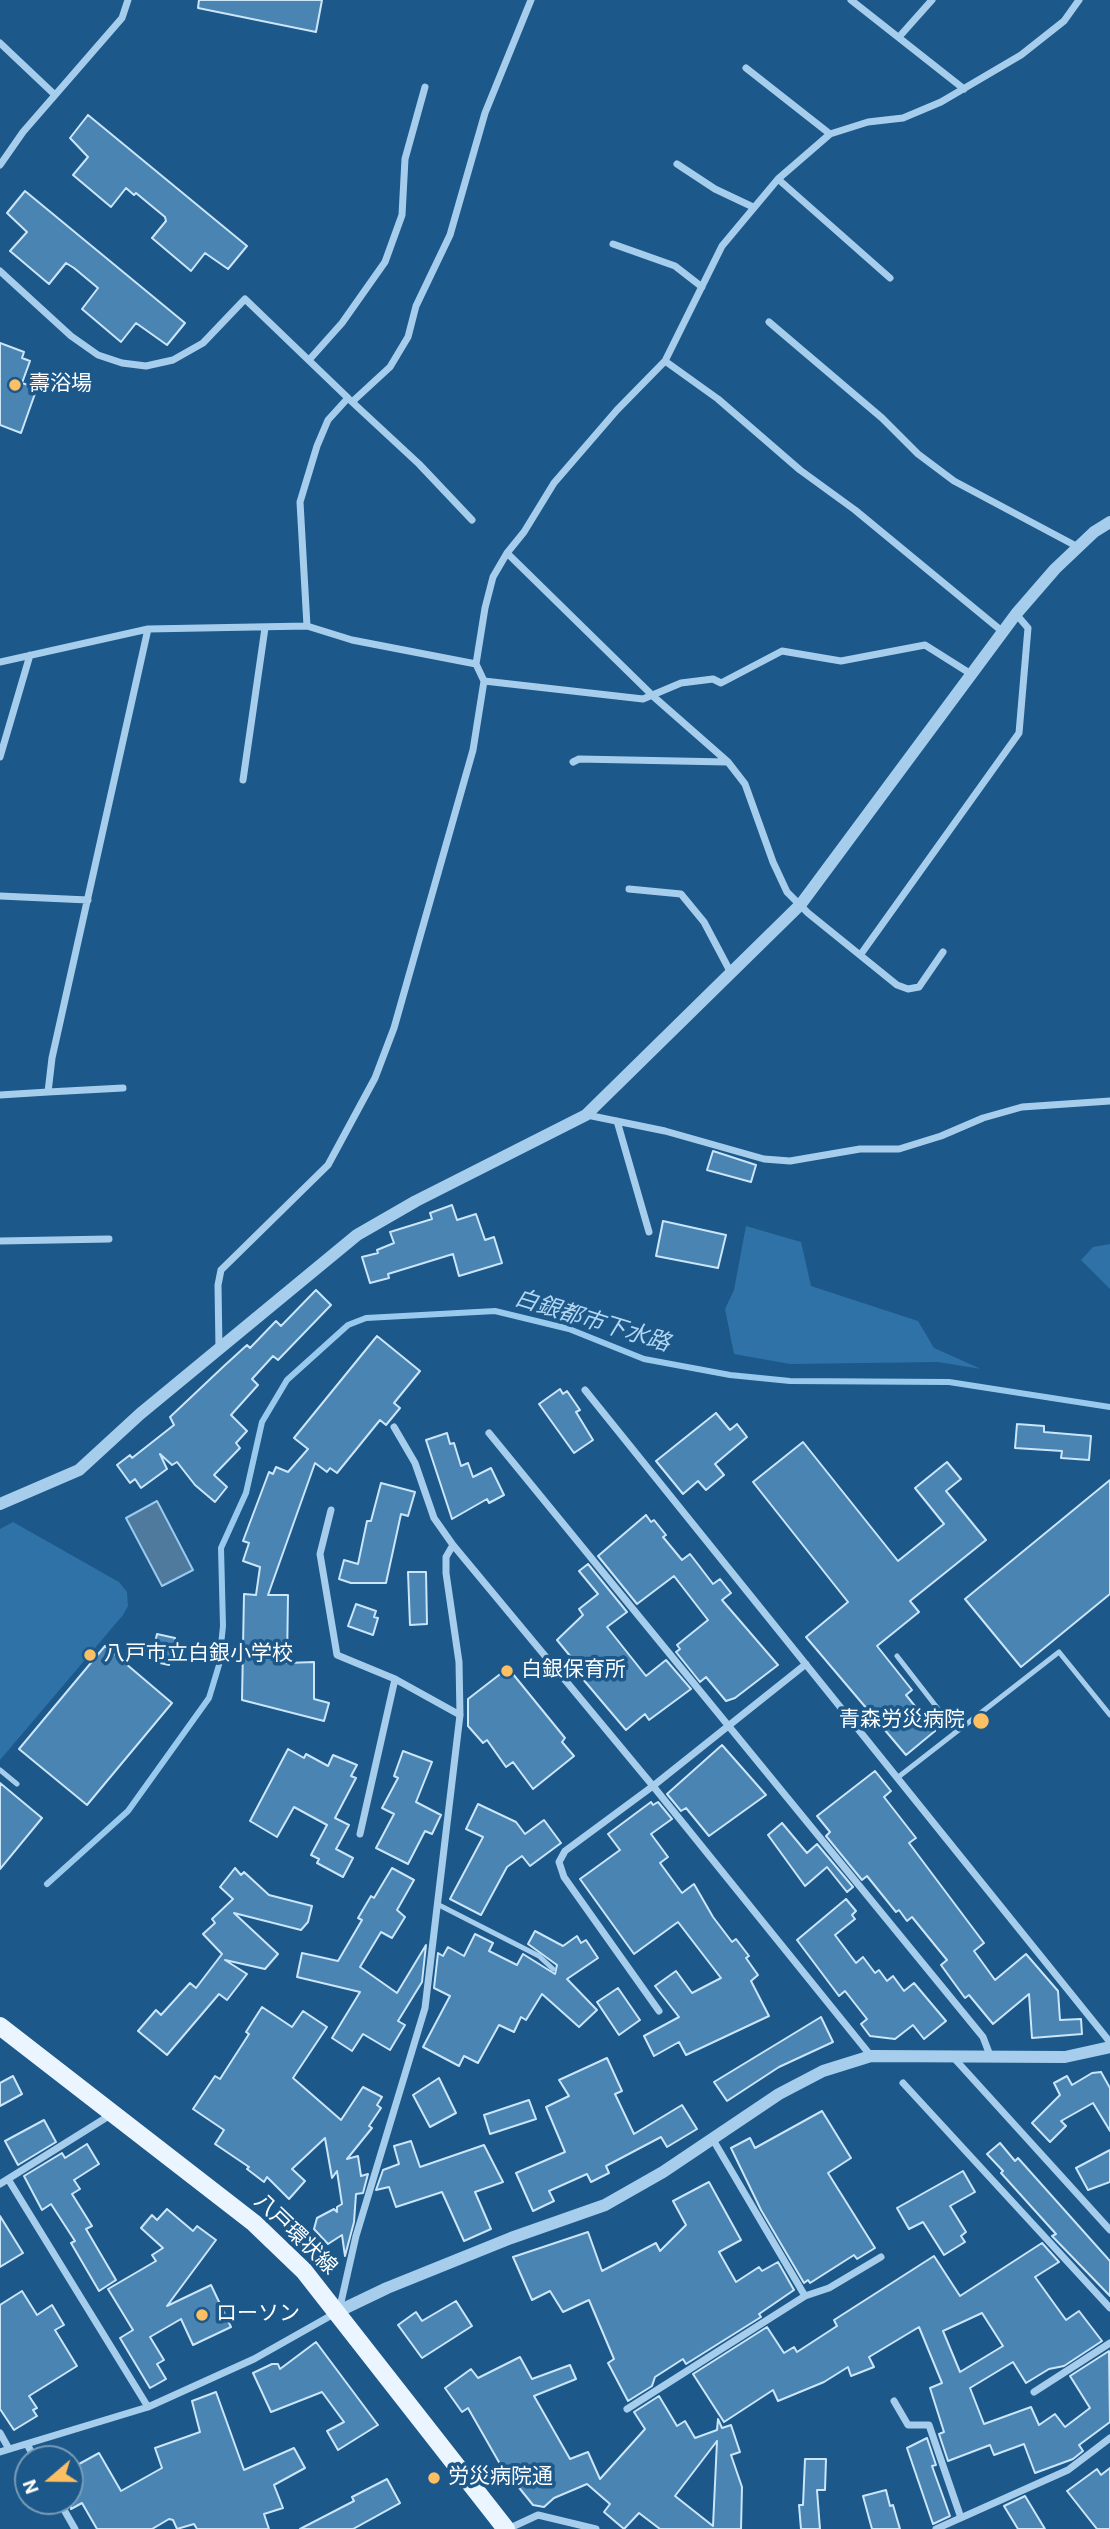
<!DOCTYPE html>
<meta charset="utf-8">
<style>
body{margin:0}
#map{position:relative;width:1110px;height:2529px;overflow:hidden;background:#1c5889;font-family:Roboto,sans-serif}
canvas{display:block}
.north{position:absolute;left:14px;top:2445px;width:70px;height:70px;box-sizing:border-box;background:#1c5889;border:2px solid #779bb8;border-radius:50%;rotate:250deg;font-size:19px;font-weight:700;line-height:28px;text-align:center;color:#fff}
.north::after{content:'';display:block;margin:auto;width:24px;height:32px;background:#fdbf63;clip-path:polygon(50% 0,100% 100%,50% 72%,0 100%)}
</style>
<div id="map">
<canvas width="1110" height="2529"></canvas>
<div class="north">N</div>
</div>
<script>
const context = document.querySelector('canvas').getContext('2d');
context.lineJoin = 'round';
function paint(path, color) { context.fillStyle = color; context.fill(path, 'evenodd'); }
const toPath = rows => new Path2D(rows.map(r => 'M' + r).join(''));
function strokePath(path, color, width, dash) { context.strokeStyle = color; context.lineWidth = width; context.lineCap = dash ? 'butt' : 'round'; context.setLineDash(dash || []); context.stroke(path); }
function label(font, color, halo, rows, align = 'center') {
  context.font = font + ' Roboto,"Noto Sans JP",sans-serif'; context.lineWidth = 7; context.setLineDash([]); context.textBaseline = 'middle'; context.strokeStyle = halo; context.fillStyle = color; for (const [text, x, y, turn = 0] of rows) {
    context.save(); context.translate(x, y); context.rotate((+turn || 0) * Math.PI / 180); context.textAlign = isNaN(turn) ? turn : align; if (halo) context.strokeText(text, 0, 0); context.fillText(text, 0, 0); context.restore();
  }
}
const green = toPath([
 [746,1226,801,1242,811,1286,918,1321,934,1348,981,1369,938,1362,790,1364,734,1354,725,1309,734,1290],
 [1110,1244,1110,1289,1081,1260,1093,1247],
 [13,1522,119,1582,127,1592,128,1606,123,1615,0,1760,0,1529]
]);
const water = toPath([
 [157,1501,193,1570,162,1586,126,1518,157,1501]
]);
const stream = toPath([
 [47,1884,128,1811,209,1698,219,1665,223,1626,221,1548,246,1493,262,1422,287,1380,348,1325,366,1318,495,1311,569,1329,644,1359,730,1375,790,1381,949,1382,1110,1407]
]);
const building = toPath([
 [199,0,322,0,316,32,198,8,199,0],
 [88,115,247,246,228,269,205,253,191,271,152,238,166,221,165,217,136,193,134,195,126,188,111,207,73,175,88,157,70,138,88,115],
 [25,191,185,323,167,345,136,323,121,342,82,309,98,288,74,268,66,263,49,284,10,251,27,232,7,213,25,191],
 [0,343,24,352,22,358,30,361,22,383,37,388,21,433,0,425,0,343],
 [713,1151,756,1165,751,1182,707,1170,713,1151],
 [452,1205,457,1220,476,1214,485,1240,494,1237,502,1263,459,1276,453,1254,388,1274,389,1278,370,1283,362,1257,378,1253,377,1250,394,1243,390,1232,432,1219,430,1213,452,1205],
 [663,1221,726,1235,718,1268,656,1256,663,1221],
 [316,1290,331,1305,278,1360,273,1356,252,1379,258,1385,231,1415,247,1431,236,1443,240,1448,214,1475,227,1487,215,1502,195,1485,177,1462,172,1465,160,1454,167,1469,141,1488,135,1479,130,1483,117,1465,130,1455,132,1458,174,1425,170,1417,224,1366,247,1345,250,1348,276,1321,281,1326,316,1290],
 [377,1336,420,1371,394,1403,400,1408,386,1425,380,1420,337,1473,330,1468,327,1472,315,1463,268,1595,288,1595,287,1663,314,1662,314,1699,329,1703,324,1721,242,1700,244,1594,256,1595,260,1567,243,1561,249,1543,243,1541,269,1472,273,1474,276,1467,288,1472,308,1449,294,1438,377,1336],
 [560,1389,563,1394,567,1391,580,1410,576,1412,593,1440,574,1453,539,1404,560,1389],
 [716,1413,730,1430,737,1424,747,1437,715,1464,724,1475,706,1490,698,1481,683,1494,656,1461,716,1413],
 [1017,1424,1044,1426,1044,1432,1091,1436,1089,1460,1061,1458,1062,1451,1015,1448,1017,1424],
 [447,1433,450,1444,454,1443,461,1466,468,1463,473,1477,491,1468,504,1495,489,1503,487,1499,452,1519,426,1440,447,1433],
 [803,1442,898,1561,944,1524,915,1488,947,1462,961,1479,946,1491,986,1540,910,1601,919,1612,877,1646,912,1690,906,1695,935,1731,906,1755,806,1637,848,1602,753,1482,803,1442],
 [1110,1480,1110,1594,1021,1667,965,1599,1110,1480],
 [381,1483,415,1492,408,1516,401,1514,386,1583,351,1583,339,1579,344,1560,358,1564,367,1521,371,1521,381,1483],
 [646,1515,651,1522,654,1520,666,1535,663,1537,682,1560,690,1554,713,1584,720,1579,731,1593,722,1600,778,1665,735,1698,726,1701,706,1677,700,1682,676,1652,680,1649,677,1645,708,1620,674,1576,637,1604,598,1556,646,1515],
 [588,1564,627,1612,607,1627,646,1676,666,1660,691,1689,649,1720,645,1714,626,1730,571,1665,575,1662,557,1640,583,1615,579,1609,598,1594,579,1571,588,1564],
 [408,1572,426,1572,427,1624,410,1625,408,1572],
 [356,1604,376,1611,374,1617,378,1618,373,1635,348,1626,356,1604],
 [157,1634,175,1638,169,1665,151,1661,157,1634],
 [105,1646,172,1703,87,1805,19,1749,105,1646],
 [508,1668,565,1738,562,1742,574,1756,533,1789,513,1762,506,1767,487,1740,483,1743,468,1726,468,1699,508,1668],
 [722,1745,766,1795,709,1836,686,1808,681,1811,667,1794,722,1745],
 [288,1749,304,1758,306,1754,328,1766,333,1755,357,1765,351,1776,356,1778,335,1818,349,1825,336,1849,353,1858,343,1877,317,1863,319,1859,311,1855,327,1825,294,1807,277,1837,250,1821,288,1749],
 [403,1751,432,1762,416,1802,441,1815,432,1834,425,1831,408,1864,376,1848,394,1814,382,1808,398,1778,394,1776,403,1751],
 [875,1771,891,1791,884,1797,916,1838,909,1843,984,1943,974,1951,995,1980,1026,1954,1058,1991,1060,2020,1081,2019,1082,2034,1032,2038,1029,1994,993,2024,969,1995,965,1998,941,1965,947,1960,912,1917,907,1921,899,1910,896,1912,867,1876,862,1880,826,1836,830,1832,817,1816,875,1771],
 [0,1783,42,1818,0,1869,0,1783],
 [651,1802,653,1805,658,1802,672,1819,651,1834,668,1857,660,1863,682,1893,694,1884,713,1917,732,1942,736,1939,749,1956,746,1958,758,1975,751,1981,769,2016,686,2055,679,2042,654,2056,644,2036,679,2017,655,1986,676,1971,692,1993,721,1978,678,1922,634,1954,580,1879,620,1850,608,1834,651,1802],
 [478,1804,516,1822,525,1834,544,1820,561,1843,530,1866,522,1856,507,1867,481,1915,450,1899,483,1837,466,1829,478,1804],
 [782,1823,807,1853,817,1844,853,1887,847,1892,827,1867,805,1886,768,1835,782,1823],
 [235,1868,241,1875,244,1872,269,1895,312,1906,308,1922,301,1930,234,1913,278,1954,265,1969,225,1960,247,1974,227,2000,219,1994,167,2055,138,2031,156,2010,161,2015,190,1983,196,1988,222,1954,203,1934,215,1923,212,1919,233,1899,220,1887,235,1868],
 [392,1868,414,1880,397,1910,405,1917,392,1938,381,1932,360,1967,397,1993,426,1945,422,1982,398,2021,405,2025,390,2050,363,2034,352,2051,332,2038,360,1992,297,1977,302,1953,338,1961,362,1920,358,1918,371,1896,374,1898,392,1868],
 [846,1899,856,1911,852,1915,855,1919,835,1935,856,1963,863,1957,875,1973,879,1970,887,1981,893,1976,904,1991,914,1983,946,2021,924,2039,913,2025,895,2039,870,2036,861,2024,867,2019,845,1991,839,1996,797,1940,846,1899],
 [535,1931,563,1946,577,1936,581,1943,586,1940,598,1958,567,1979,597,2010,579,2027,542,1994,526,2020,521,2017,514,2032,499,2025,478,2063,464,2056,459,2066,423,2047,450,1996,434,1988,438,1953,443,1956,448,1947,464,1956,475,1934,493,1943,489,1951,517,1965,523,1954,555,1974,557,1965,528,1944,535,1931],
 [618,1988,640,2020,619,2035,597,2002,618,1988],
 [262,2007,292,2027,303,2011,327,2027,293,2078,341,2120,363,2087,382,2097,377,2105,381,2108,369,2126,372,2128,347,2159,358,2156,361,2176,368,2174,363,2193,356,2194,354,2222,345,2256,342,2235,328,2244,314,2229,317,2218,334,2209,337,2212,337,2207,342,2204,337,2171,332,2178,325,2138,292,2169,305,2181,289,2199,267,2177,264,2182,247,2169,249,2167,215,2144,224,2130,193,2109,215,2076,220,2079,249,2034,246,2032,262,2007],
 [821,2017,833,2042,779,2067,727,2101,714,2082,821,2017],
 [607,2058,622,2091,615,2094,634,2134,682,2105,697,2129,667,2147,661,2137,606,2166,609,2173,591,2182,587,2174,549,2191,554,2201,533,2211,516,2173,565,2152,546,2107,569,2096,559,2080,607,2058],
 [1101,2072,1110,2088,1110,2131,1093,2103,1061,2121,1066,2126,1050,2142,1032,2123,1060,2095,1054,2083,1067,2076,1072,2085,1092,2073,1101,2072],
 [13,2076,22,2094,0,2106,0,2083,13,2076],
 [439,2078,456,2113,430,2127,413,2095,439,2078],
 [529,2100,536,2119,490,2134,484,2115,529,2100],
 [822,2111,851,2158,828,2173,875,2248,857,2259,854,2255,810,2283,808,2280,804,2283,761,2210,731,2148,750,2138,755,2148,822,2111],
 [44,2120,56,2142,18,2165,5,2141,44,2120],
 [411,2141,420,2167,484,2145,503,2182,475,2192,491,2229,464,2241,442,2192,396,2207,389,2187,376,2190,383,2170,399,2164,394,2146,411,2141],
 [1000,2143,1015,2161,1018,2158,1110,2261,1110,2296,1052,2236,1056,2234,1001,2173,1003,2171,987,2154,1000,2143],
 [87,2144,99,2164,74,2180,80,2189,72,2194,92,2226,86,2229,116,2280,99,2291,71,2243,75,2241,51,2204,42,2210,24,2176,62,2153,65,2158,87,2144],
 [1110,2150,1110,2182,1088,2190,1076,2168,1110,2150],
 [963,2171,975,2192,950,2206,966,2232,961,2236,965,2242,944,2255,923,2222,909,2229,897,2208,963,2171],
 [709,2182,741,2240,719,2252,736,2282,759,2267,762,2271,778,2262,794,2290,759,2314,761,2317,686,2364,683,2359,655,2377,652,2386,628,2401,608,2363,614,2359,589,2300,563,2312,550,2291,532,2300,513,2257,588,2232,602,2271,656,2243,660,2251,686,2225,673,2201,709,2182],
 [167,2209,193,2231,197,2226,216,2240,167,2306,211,2285,231,2327,193,2345,181,2319,150,2337,164,2360,157,2364,166,2379,150,2388,120,2338,133,2330,108,2289,156,2261,152,2255,163,2248,141,2228,152,2215,157,2220,167,2209],
 [0,2216,23,2253,0,2267,0,2216],
 [1042,2243,1059,2262,1035,2277,1066,2320,1079,2311,1102,2341,1064,2366,1049,2369,1026,2383,1013,2362,970,2388,984,2424,1031,2407,1039,2425,1055,2414,1065,2427,1090,2408,1070,2376,1109,2351,1110,2422,1079,2445,1083,2451,1073,2459,1035,2473,1024,2444,994,2455,990,2445,948,2461,939,2434,944,2432,930,2388,942,2383,919,2327,869,2357,874,2367,851,2376,848,2367,824,2382,778,2401,773,2390,724,2422,693,2374,767,2327,784,2353,794,2347,797,2352,837,2326,834,2320,934,2256,960,2296,1042,2243],
 [982,2313,1003,2346,960,2372,943,2331,982,2313],
 [22,2291,37,2315,52,2305,64,2325,55,2330,77,2366,29,2396,37,2408,33,2410,37,2416,14,2430,0,2409,0,2305,22,2291],
 [456,2301,472,2326,422,2358,398,2325,416,2312,422,2321,456,2301],
 [316,2342,378,2425,338,2450,327,2431,344,2422,322,2392,271,2412,253,2373,272,2364,278,2364,280,2369,316,2342],
 [520,2357,532,2379,570,2365,576,2379,534,2396,570,2459,588,2452,600,2479,645,2429,634,2412,659,2396,677,2426,685,2421,695,2438,717,2430,718,2419,722,2428,731,2425,740,2452,731,2455,742,2487,741,2529,660,2529,639,2513,624,2529,604,2512,610,2504,587,2484,554,2498,544,2507,533,2505,500,2464,468,2408,462,2412,445,2388,471,2369,478,2378,520,2357],
 [717,2441,713,2526,675,2496,717,2441],
 [216,2392,244,2470,294,2448,305,2468,274,2485,283,2508,264,2514,269,2529,197,2529,194,2524,177,2529,173,2520,169,2519,152,2529,97,2529,82,2503,71,2509,70,2469,99,2453,121,2491,162,2468,155,2448,200,2432,192,2401,216,2392],
 [927,2438,936,2465,932,2466,950,2516,933,2524,907,2448,927,2438],
 [805,2459,826,2459,825,2490,817,2490,820,2529,801,2529,799,2505,803,2505,805,2459],
 [1110,2468,1110,2529,1097,2529,1067,2491,1097,2469,1101,2475,1110,2468],
 [387,2479,400,2503,353,2529,300,2529,354,2501,352,2497,387,2479],
 [886,2490,890,2506,893,2505,900,2529,872,2529,863,2496,886,2490],
 [1025,2496,1045,2529,1018,2529,1004,2506,1025,2496]
]);
const service = toPath([
 [897,1656,956,1732],
 [0,1770,17,1784],
 [897,1778,1059,1652,1110,1715],
 [437,1904,539,1956,553,1969]
]);
const minor = toPath([
 [851,0,964,89],
 [899,37,932,0],
 [0,43,55,95],
 [746,68,830,134],
 [677,164,715,189,753,207],
 [0,165,23,132,122,18,128,0],
 [778,179,890,278],
 [613,244,675,266,702,287],
 [0,271,71,336,98,355,122,363,146,366,173,360,203,343,245,299,348,398,328,420,317,446,300,502,307,626,148,629,0,662],
 [769,322,882,418,918,454,954,481,1078,547],
 [309,360,342,323,385,262,402,215,405,159,425,87],
 [665,361,718,399,800,470,855,510,1003,632],
 [350,400,419,464,472,520],
 [352,402,390,367,408,337,416,306,450,235,485,113,531,0],
 [507,553,654,697,728,762,745,784,773,862,787,892,808,913,897,985,908,989,919,987,943,952],
 [307,626,352,640,476,664],
 [484,681,643,699,681,683,713,679,721,683,782,651,841,661,925,645,971,674],
 [0,757,30,655],
 [573,762,579,759,727,762],
 [243,780,265,628],
 [629,889,681,894,704,922,731,973],
 [0,896,88,900],
 [861,954,1019,733,1028,628,1016,614],
 [48,1092,123,1088],
 [0,1095,48,1092,52,1058,148,629],
 [587,1115,665,1131,764,1159,790,1161,860,1149,899,1149,941,1136,983,1118,1022,1107,1110,1101],
 [617,1121,649,1232],
 [0,1241,109,1239],
 [219,1349,218,1285,221,1270,328,1165,375,1078,394,1028,473,750,484,681,476,664,485,608,493,577,507,553,524,532,554,483,617,410,665,361,722,246,778,179,830,134,868,122,903,118,941,102,1021,55,1064,21,1079,0],
 [585,1390,1110,2042],
 [394,1427,415,1463,434,1518,453,1545],
 [489,1433,983,2037,991,2058],
 [331,1510,320,1554,337,1655,395,1679,460,1715],
 [360,1834,395,1679],
 [659,2011,564,1877,559,1862,565,1851,653,1786,806,1664],
 [953,2057,1110,2230],
 [903,2083,1110,2308],
 [8,2179,148,2407],
 [0,2184,112,2114],
 [805,2296,829,2288,881,2257],
 [1034,2392,1110,2343],
 [894,2401,908,2425,929,2425,961,2518],
 [627,2409,805,2296,712,2138],
 [0,2433,9,2449],
 [27,2444,35,2459],
 [0,2452,148,2407,254,2359,339,2311,356,2236,425,2008,460,1715,459,1662,446,1573,446,1557,453,1545,653,1786,871,2056],
 [59,2501,75,2529],
 [508,2529,538,2515,596,2529],
 [936,2529,1068,2470,1110,2438]
]);
const tertiary = toPath([
 [0,1504,79,1470,140,1414,357,1235,416,1201,586,1115,801,904,1016,614,1055,569,1094,532,1110,522],
 [339,2311,387,2288,511,2238,605,2205,663,2172,779,2094,823,2071,871,2056,1065,2057,1110,2047]
]);
const primary = toPath([
 [0,2026,254,2223,304,2271,506,2529]
]);
const markers = [
 [15,385,7,"#fdbf63"],
 [90,1655,7,"#fdbf63"],
 [507,1671,7,"#fdbf63"],
 [981,1721,9,"#fdbf63"],
 [202,2315,7,"#fdbf63"],
 [434,2478,7,"#fdbf63"]
];
const poiNames = [
 ["壽浴場",29,385],
 ["八戸市立白銀小学校",104,1655],
 ["白銀保育所",521,1671],
 ["青森労災病院",965,1721,"right"],
 ["ローソン",216,2315],
 ["労災病院通",448,2478]
];
const streetNames = [
 ["八戸環状線",295,2235,44]
];
const waterNames = [
 ["白銀都市下水路",592,1322,17]
];
paint(green, '#2f72a7');
paint(water, '#4f799d');
strokePath(water, '#99caee', 2);
strokePath(stream, '#99caee', 6);
paint(building, '#4984b3');
strokePath(building, '#cbe5f9', 2);
strokePath(service, '#a6ceec', 5);
strokePath(minor, '#a6ceec', 7);
strokePath(tertiary, '#a6ceec', 12);
strokePath(primary, '#ebf5ff', 18);
for (const [x, y, r, color] of markers) { const dot = new Path2D(); dot.arc(x, y, r, 0, 2 * Math.PI); context.fillStyle = color; context.fill(dot); strokePath(dot, '#1c5889', 2.5); }
label('21px', '#fff', '#1c5889', poiNames, 'left');
label('21px', '#fff', '#1c5889', streetNames);
label('italic 23px', '#b2d7f3', '#1c5889', waterNames);
</script>
